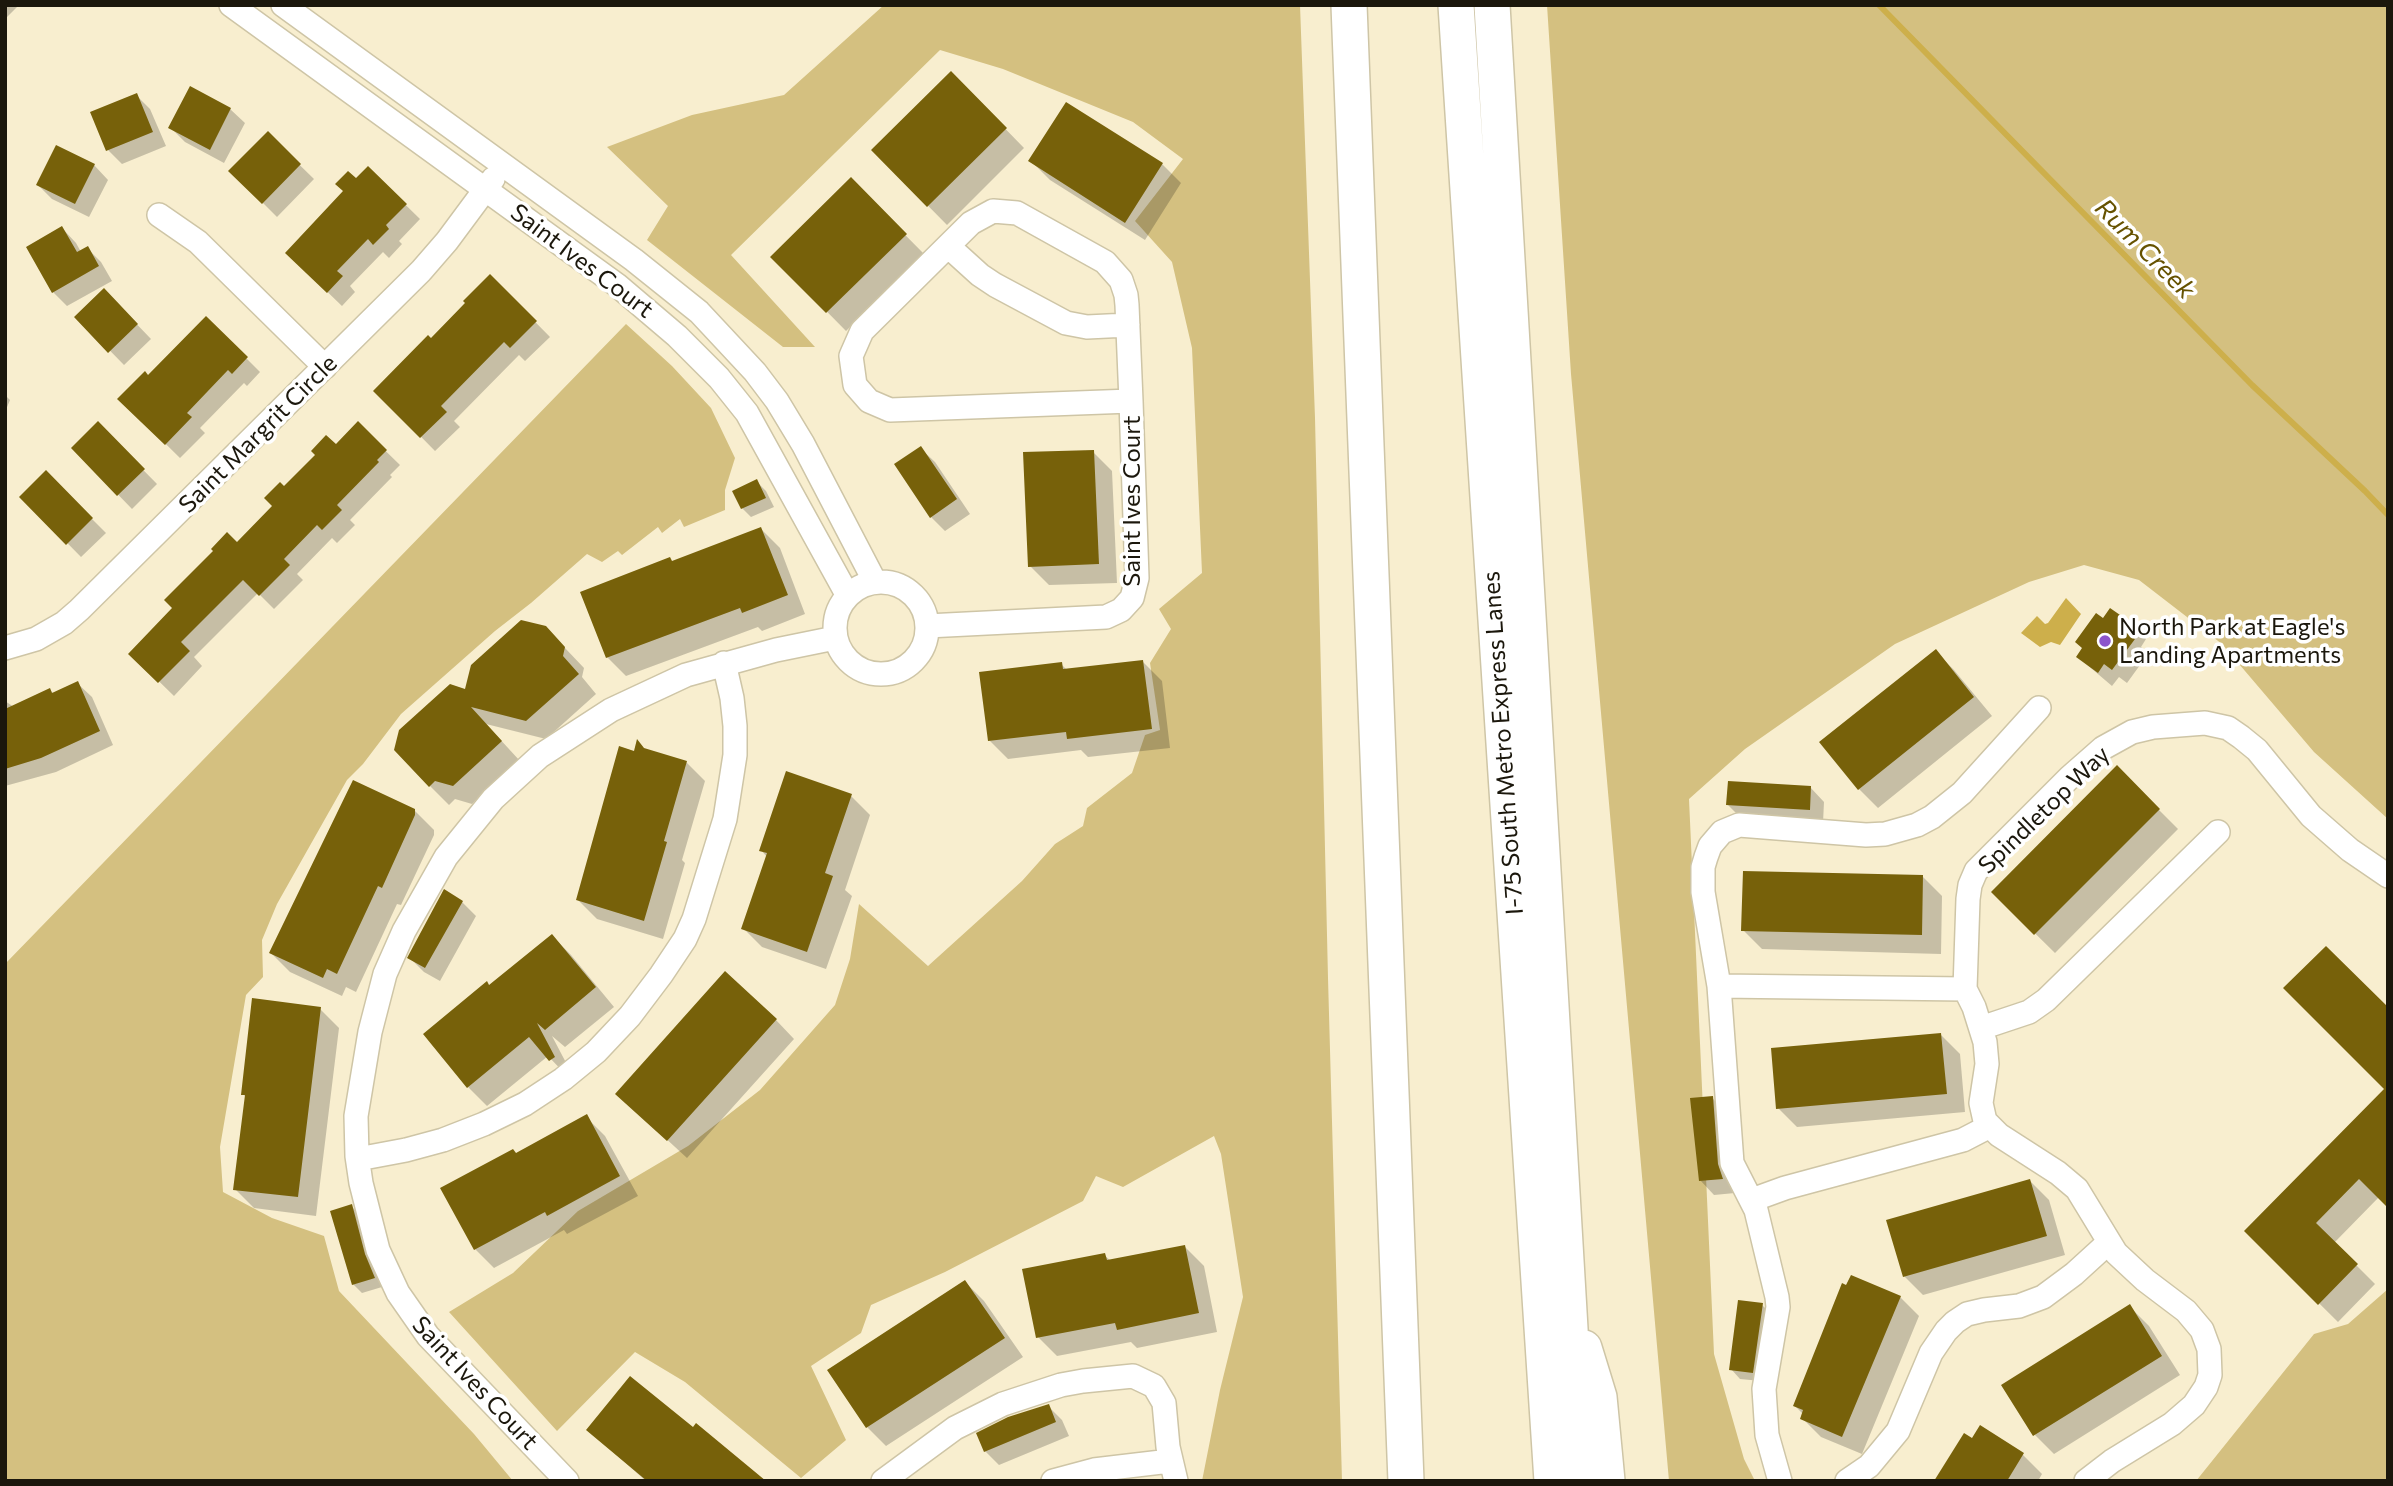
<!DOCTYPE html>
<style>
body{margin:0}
#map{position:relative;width:2393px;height:1486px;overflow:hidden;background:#f8eecf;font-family:Commissioner,sans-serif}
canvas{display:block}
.frame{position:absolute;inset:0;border:7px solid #1b170c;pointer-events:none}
</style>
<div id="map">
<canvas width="2393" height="1486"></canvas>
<div class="frame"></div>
</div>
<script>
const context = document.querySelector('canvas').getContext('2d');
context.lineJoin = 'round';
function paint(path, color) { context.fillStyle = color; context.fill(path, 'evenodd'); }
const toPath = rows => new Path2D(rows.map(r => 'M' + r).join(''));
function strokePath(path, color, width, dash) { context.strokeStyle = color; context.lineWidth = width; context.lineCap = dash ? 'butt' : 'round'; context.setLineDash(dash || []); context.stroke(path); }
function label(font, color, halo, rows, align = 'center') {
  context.font = font + ' Commissioner,sans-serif'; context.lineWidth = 7; context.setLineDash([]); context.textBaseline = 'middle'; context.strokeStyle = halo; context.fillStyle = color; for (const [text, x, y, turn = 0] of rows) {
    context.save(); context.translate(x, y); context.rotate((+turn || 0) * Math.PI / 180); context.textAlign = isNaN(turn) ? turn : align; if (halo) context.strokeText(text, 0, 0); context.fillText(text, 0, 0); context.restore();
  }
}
const green = toPath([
 [884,5,1300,5,1315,418,1328,978,1342,1481,1202,1481,1220,1390,1243,1297,1221,1154,1214,1136,1123,1187,1096,1176,1083,1201,945,1272,871,1305,861,1333,811,1366,846,1440,801,1478,685,1382,635,1352,557,1431,449,1312,513,1273,578,1211,688,1146,760,1090,835,1005,850,959,859,904,928,966,1022,881,1055,844,1083,826,1087,808,1132,773,1145,735,1160,730,1150,663,1171,629,1159,609,1202,573,1192,348,1172,262,1135,221,1183,159,1133,122,1003,69,940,50,731,255,815,347,783,347,647,240,668,206,607,147,692,115,784,95],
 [1547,5,2388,5,2388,819,2314,752,2222,644,2139,580,2084,565,2029,582,1895,644,1745,749,1689,799,1714,1354,1744,1459,1755,1481,1669,1481,1571,374],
 [626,324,672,366,711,408,735,458,725,490,725,510,684,527,680,519,662,533,658,527,622,555,618,551,602,562,587,554,531,603,495,631,401,714,363,764,347,780,277,904,262,940,263,977,246,995,220,1147,223,1192,272,1218,324,1236,339,1291,474,1434,513,1481,5,1481,5,964],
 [2388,1289,2388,1481,2196,1481,2314,1334,2348,1324]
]);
const water = toPath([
 [2066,598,2081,614,2060,645,2051,642,2040,647,2021,633,2037,616,2045,624,2048,623]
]);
const shadow = toPath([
 [5,5,19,5,5,19],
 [951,73,1024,148,947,225,873,150],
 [136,95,150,109,166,146,122,164,108,150],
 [230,109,245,123,224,163,185,142,171,128],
 [268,134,314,179,277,217,231,171],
 [1031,161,1162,164,1181,183,1145,240,1050,180],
 [94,165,108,180,89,217,52,199,38,185],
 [368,168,420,219,399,241,402,244,389,258,383,252,350,286,355,292,342,306,287,253],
 [851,180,924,254,846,331,773,257],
 [62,228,76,243,81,252,87,248,101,262,112,281,67,306,53,292],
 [490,276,550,337,525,361,519,355,454,421,460,427,435,451,376,391,431,340],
 [104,290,151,339,124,365,77,317],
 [206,318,260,372,247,386,244,383,200,428,205,433,180,458,120,399,148,377],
 [5,395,10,400,5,412],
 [98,424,157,484,132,509,73,448],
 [358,424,400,465,390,475,392,477,350,520,355,525,337,543,332,538,297,574,303,580,274,609,258,593,194,657,202,666,174,696,131,654,274,506,284,489,336,447],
 [920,448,935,462,970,514,945,531,931,517],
 [1093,452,1112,471,1117,583,1049,585,1030,566],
 [46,473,106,533,81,557,22,497],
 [757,482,766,491,774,507,751,517,742,508],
 [761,529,780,548,805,614,762,631,758,627,626,676,607,657,673,563],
 [2111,610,2132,625,2146,639,2141,647,2148,654,2127,683,2119,677,2112,686,2078,657],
 [546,628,584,668,582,677,596,694,546,739,486,724,520,761,472,804,455,799,449,805,430,786,467,691],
 [1935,651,1954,670,1992,716,1878,808,1859,789],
 [1143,662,1162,681,1170,748,1088,757,1081,750,1008,759,989,740,1061,664,1067,670],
 [77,683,92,697,113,745,56,772,5,786,5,701,14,707,50,690,54,694],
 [645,749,686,762,705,781,682,860,685,863,663,939,597,919,578,900,635,753],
 [2117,768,2178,829,2055,953,1993,892],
 [1810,787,1824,802,1823,823,1742,819,1728,805],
 [851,796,870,815,845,890,852,896,826,969,762,947,743,928,767,857,761,850],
 [414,810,434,830,434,835,401,905,397,904,356,992,346,987,342,996,290,972,271,953],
 [1923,877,1942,896,1941,954,1762,949,1743,930],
 [462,902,476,916,440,981,424,972,410,958],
 [552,936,571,955,614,1007,565,1047,552,1036,573,1076,570,1079,548,1056,487,1106,468,1087,425,1034,490,987],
 [320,1009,339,1028,316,1216,254,1208,235,1189,246,1097,243,1094],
 [2388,1010,2388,1206,2379,1197,2334,1243,2375,1284,2338,1322,2246,1231,2386,1089],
 [776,1020,794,1039,687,1158,637,1112],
 [1941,1035,1960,1054,1965,1112,1797,1127,1778,1108],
 [1712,1098,1727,1112,1735,1193,1714,1195,1700,1180],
 [586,1117,605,1136,638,1196,567,1234,564,1230,494,1268,475,1249,516,1154],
 [2030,1181,2049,1200,2065,1255,1923,1295,1904,1276],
 [351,1206,361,1216,373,1264,382,1287,362,1293,353,1284],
 [1185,1247,1204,1266,1217,1332,1137,1348,1131,1342,1057,1356,1038,1337,1104,1255,1111,1261],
 [965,1282,984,1301,1023,1357,886,1446,867,1427],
 [1900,1297,1919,1316,1862,1454,1821,1437,1802,1418,1803,1414,1795,1406],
 [1762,1305,1771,1314,1761,1381,1740,1379,1731,1369],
 [2130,1307,2149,1326,2180,1375,2054,1454,2035,1435],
 [1048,1406,1062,1420,1069,1436,999,1465,985,1451],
 [1980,1428,2023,1455,2042,1474,2038,1481,1936,1481,1973,1440],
 [588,1430,693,1430,763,1481,646,1481]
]);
const stream = toPath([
 [1879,5,2252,385,2365,491,2388,515]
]);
const building = toPath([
 [951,71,1007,128,927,207,871,150],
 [190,86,231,108,210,150,168,128],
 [137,93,153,132,106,151,90,112],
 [1066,102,1163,163,1125,223,1028,161],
 [268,131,301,164,262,204,228,171],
 [56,145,95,164,75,204,36,185],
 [368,166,407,204,386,225,389,229,373,245,368,239,337,271,343,276,327,293,285,253,343,191,335,184,348,171,356,178],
 [851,177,907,234,826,313,770,257],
 [62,226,77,252,88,246,99,266,52,293,26,247],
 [490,274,537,321,510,348,504,342,441,406,447,412,420,438,373,391,428,335,431,338,465,303,463,301],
 [104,288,138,324,108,353,74,317],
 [206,316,248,357,232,374,228,370,187,413,192,417,165,445,117,399,145,371,148,375],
 [98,421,145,469,117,496,71,448],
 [358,421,387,450,377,460,379,462,337,505,342,510,322,530,317,525,284,559,290,565,259,596,243,580,181,642,190,651,158,683,128,654,172,608,164,600,213,551,211,549,227,532,237,542,272,506,264,498,280,482,284,486,315,455,311,451,326,435,336,444],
 [921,446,957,499,930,518,894,464],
 [1094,450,1099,564,1028,567,1023,452],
 [46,470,93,518,66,545,19,497],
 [757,479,766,498,741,509,732,491],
 [761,527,788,595,742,613,740,608,606,658,580,592,670,557,672,561],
 [2110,608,2133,624,2127,633,2135,639,2112,670,2104,664,2098,673,2076,657,2082,648,2075,642,2096,613,2103,618],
 [521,620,546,626,565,647,563,656,579,674,526,721,471,707,502,741,453,786,435,781,429,787,394,750,399,730,450,684,465,689,471,665],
 [1936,649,1974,697,1858,790,1819,742],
 [1143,660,1152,729,1067,739,1066,732,988,741,979,672,1062,662,1063,669],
 [78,681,100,731,41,758,5,769,5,709,50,688,52,693],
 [637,739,644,748,687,761,664,841,667,842,644,921,576,900,619,746,634,751],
 [2117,765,2160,809,2034,935,1991,892],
 [786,771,852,794,825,873,833,876,807,952,741,929,767,853,759,851],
 [353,780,415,809,415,815,382,888,378,886,337,974,327,969,323,978,269,953],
 [1728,781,1811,786,1810,810,1726,805],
 [1743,871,1923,875,1922,935,1741,931],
 [444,889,463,901,425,968,407,958],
 [552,934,596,987,545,1030,537,1023,555,1057,549,1061,529,1037,467,1088,423,1034,487,981,489,985],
 [2326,946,2388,1007,2388,1208,2359,1179,2316,1223,2358,1264,2318,1305,2244,1231,2384,1089,2283,988],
 [725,971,777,1019,667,1141,615,1094],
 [252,998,321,1007,298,1197,233,1190,245,1095,241,1095],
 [1941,1033,1947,1094,1776,1109,1771,1048],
 [1713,1096,1718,1164,1723,1179,1699,1181,1690,1098],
 [587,1114,620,1176,547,1216,545,1212,474,1250,440,1188,513,1149,516,1153],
 [2030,1179,2047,1236,1903,1277,1886,1220],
 [352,1204,365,1254,375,1278,352,1285,330,1211],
 [1185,1245,1199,1313,1117,1330,1115,1323,1036,1338,1022,1269,1105,1253,1107,1260],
 [1851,1275,1901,1296,1842,1437,1800,1419,1803,1410,1793,1406,1842,1283,1846,1285],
 [965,1280,1005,1338,866,1428,827,1370],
 [1738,1300,1763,1303,1753,1373,1729,1370],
 [2130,1304,2162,1356,2033,1436,2001,1385],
 [630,1376,693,1427,696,1423,766,1481,647,1481,586,1430],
 [1049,1404,1056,1422,984,1452,976,1433,1008,1417],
 [1980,1425,2024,1453,2007,1481,1934,1481,1964,1433,1972,1438]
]);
const minor = toPath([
 [231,5,617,285,677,336,719,378,747,413,848,596],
 [283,5,634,260,699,312,755,372,777,401,803,444,875,582],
 [159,215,198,242,325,367],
 [948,246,980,275,995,285,1066,323,1087,327,1128,325],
 '835 628a46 46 0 1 1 92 0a46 46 0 1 1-92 0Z',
 [927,626,1106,617,1121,610,1132,598,1137,578,1131,401,1127,305,1126,295,1121,280,1105,262,1017,213,993,211,971,223,862,331,851,356,855,385,869,401,890,410,1131,401],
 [5,648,36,639,64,623,79,610,421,271,447,241,493,179],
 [1719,986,1965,989],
 [1981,1028,2029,1012,2046,1000,2218,832],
 [358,1159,406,1150,443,1140,484,1124,525,1104,563,1079,596,1052,630,1016,661,975,685,939,694,919,725,819,735,755,735,726,732,698,724,663],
 [1752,1200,1785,1188,1963,1140,1990,1126],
 [567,1481,428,1336,398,1293,378,1250,361,1183,357,1156,356,1116,370,1032,385,974,404,931,446,857,493,799,540,756,611,710,686,675,776,650,835,638],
 [883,1481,955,1428,1003,1404,1061,1385,1083,1381,1133,1376,1154,1386,1164,1403,1168,1447,1176,1481],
 [1053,1481,1094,1470,1170,1461],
 [1780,1481,1767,1435,1764,1389,1778,1307,1777,1297,1756,1210,1732,1163,1719,986,1703,892,1703,867,1706,857,1710,846,1722,832,1739,825,1866,835,1885,834,1917,825,1932,817,1962,793,2039,708],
 [1847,1481,1869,1466,1898,1431,1931,1353,1946,1331,1955,1322,1967,1314,1984,1310,2019,1306,2043,1297,2074,1274,2108,1243],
 [2086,1481,2112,1461,2172,1424,2194,1405,2206,1387,2210,1375,2209,1349,2202,1330,2186,1311,2145,1280,2116,1253,2077,1189,2058,1173,1999,1135,1985,1121,1981,1103,1987,1064,1985,1042,1974,1007,1965,989,1968,899,1970,885,1976,871,2070,777,2103,748,2132,732,2153,727,2205,723,2228,728,2241,737,2257,750,2311,816,2350,850,2388,876]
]);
const highway = toPath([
 [1349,5,1406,1481],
 [1456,5,1552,1481],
 [1492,5,1579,1481],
 [1584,1348,1599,1397,1607,1481]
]);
const markers = [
 [2105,641,7,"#8c54cb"]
];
const streetNames = [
 ["Saint Ives Court",582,261,37],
 ["Saint Margrit Circle",258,434,-45],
 ["Saint Ives Court",1132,501,-90],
 ["I-75 South Metro Express Lanes",1503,743,-94],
 ["Spindletop Way",2044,810,-44],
 ["Saint Ives Court",475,1383,47]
];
const poiNames = [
 ["North Park at Eagle's",2119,627],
 ["Landing Apartments",2119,655]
];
const waterNames = [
 ["Rum Creek",2145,249,45]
];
paint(green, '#d4c080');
paint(water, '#cdaf4b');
paint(shadow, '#0003');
strokePath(stream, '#cdaf4b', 6);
paint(building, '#77610a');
strokePath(minor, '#cec5a6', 26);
strokePath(highway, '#cec5a6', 38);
strokePath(minor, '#fff', 23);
strokePath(highway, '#fff', 35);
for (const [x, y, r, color] of markers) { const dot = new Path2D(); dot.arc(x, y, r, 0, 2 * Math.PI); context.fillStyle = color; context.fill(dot); strokePath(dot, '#fff', 2.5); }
label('24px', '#1b170c', '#fff', streetNames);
label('24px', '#1b170c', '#fff', poiNames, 'left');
label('italic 26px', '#665200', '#fff', waterNames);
</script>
